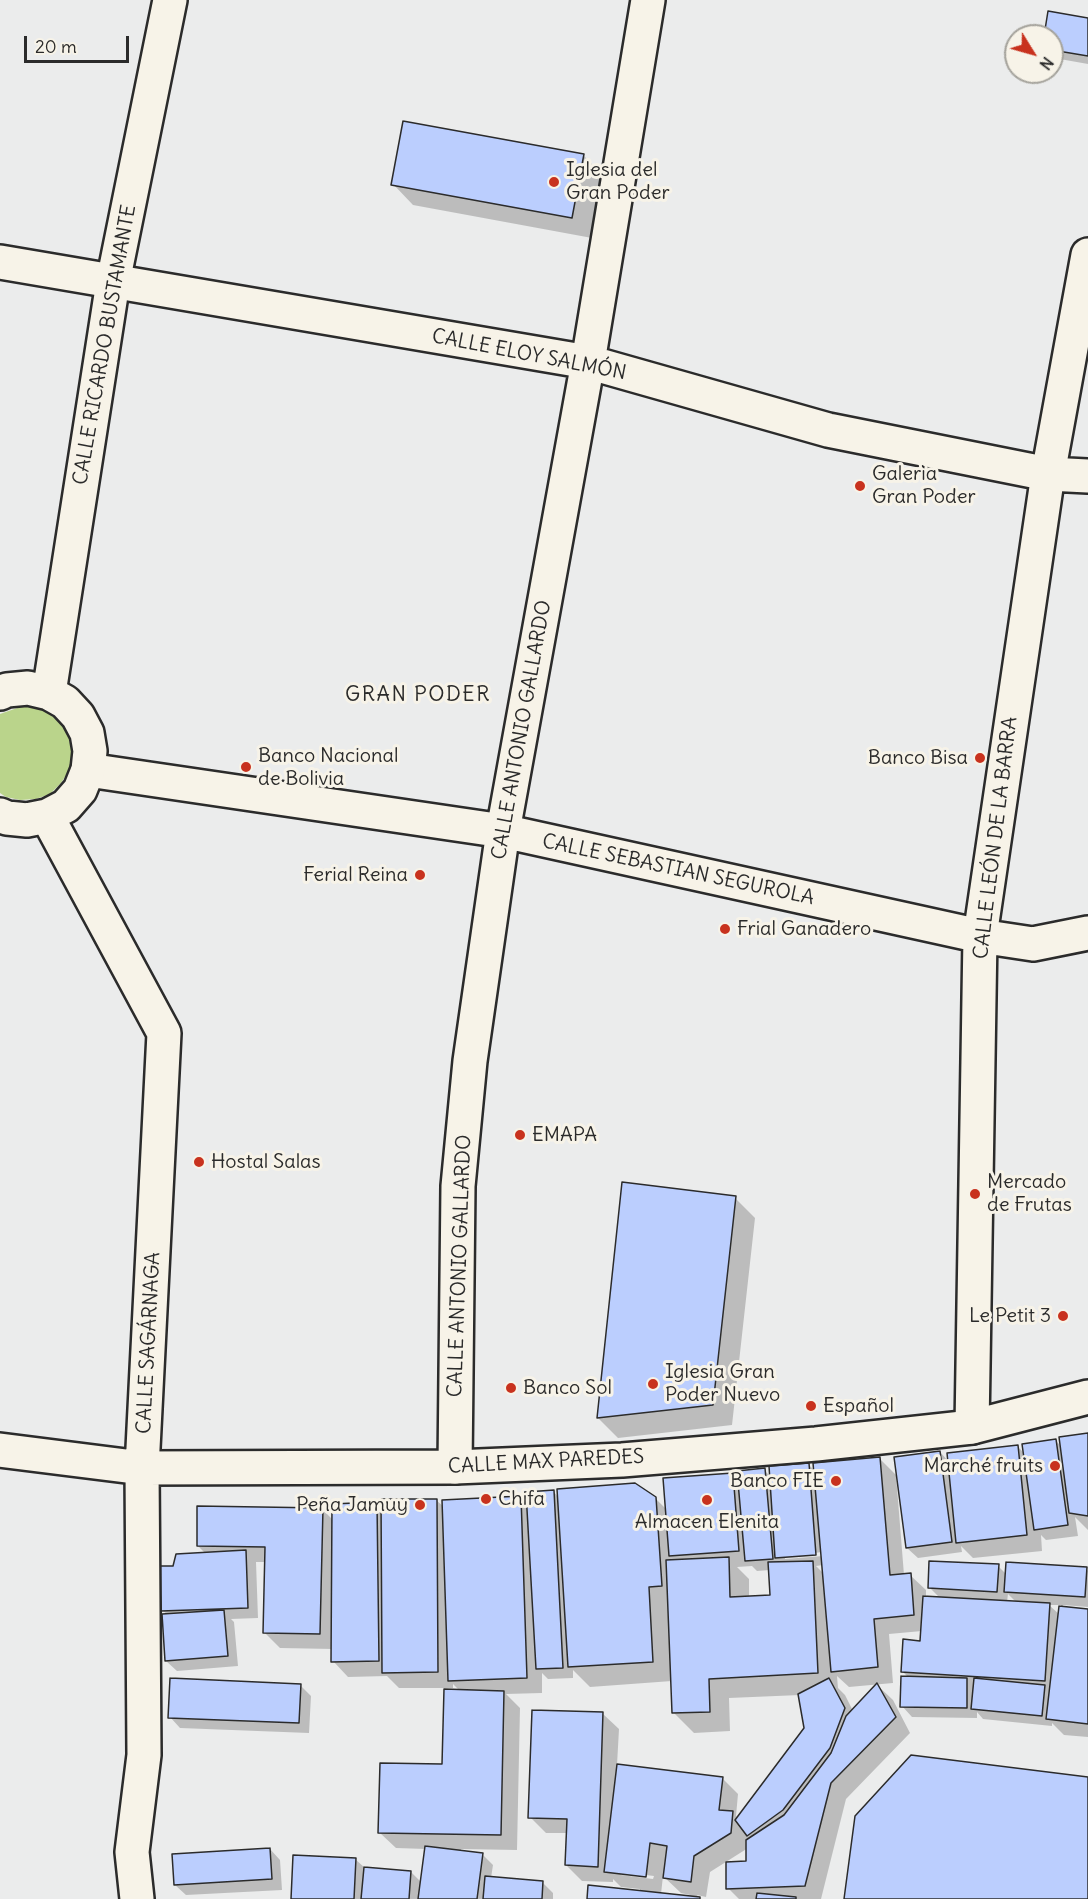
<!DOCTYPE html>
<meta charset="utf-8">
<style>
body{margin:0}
#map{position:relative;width:1088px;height:1899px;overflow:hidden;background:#ebecec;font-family:Delius,sans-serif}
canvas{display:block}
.north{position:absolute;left:1004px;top:24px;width:60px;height:60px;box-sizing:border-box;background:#f7f3e8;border:2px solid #a5a39c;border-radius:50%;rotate:127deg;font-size:16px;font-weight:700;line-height:24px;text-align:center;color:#2b2b2b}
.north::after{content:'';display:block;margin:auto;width:21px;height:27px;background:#c8321e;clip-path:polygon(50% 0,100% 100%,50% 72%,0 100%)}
.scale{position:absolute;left:24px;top:36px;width:105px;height:27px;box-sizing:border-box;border:3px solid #2b2b2b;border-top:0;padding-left:8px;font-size:18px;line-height:21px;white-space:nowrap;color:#2b2b2b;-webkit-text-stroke:4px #f7f3e8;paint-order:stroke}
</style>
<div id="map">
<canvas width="1088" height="1899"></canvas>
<div class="north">N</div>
<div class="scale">20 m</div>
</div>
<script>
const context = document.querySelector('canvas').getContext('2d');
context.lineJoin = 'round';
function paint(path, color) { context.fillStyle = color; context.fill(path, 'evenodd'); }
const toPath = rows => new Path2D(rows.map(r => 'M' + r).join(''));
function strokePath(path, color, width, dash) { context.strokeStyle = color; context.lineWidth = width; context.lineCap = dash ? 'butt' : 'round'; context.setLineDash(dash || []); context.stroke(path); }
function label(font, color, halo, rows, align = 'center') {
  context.font = font + ' Delius,sans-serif'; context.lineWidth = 6; context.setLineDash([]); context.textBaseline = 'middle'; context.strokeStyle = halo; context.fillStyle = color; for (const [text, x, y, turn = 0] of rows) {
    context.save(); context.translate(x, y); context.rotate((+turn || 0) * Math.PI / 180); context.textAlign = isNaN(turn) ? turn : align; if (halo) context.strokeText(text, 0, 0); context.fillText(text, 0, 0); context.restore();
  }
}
const green = toPath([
 [20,707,35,707,50,713,62,724,69,738,72,754,70,769,61,783,50,794,36,799,20,800,6,797,0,793,0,714]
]);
const shadow = toPath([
 [1088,19,1088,64,1054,58,1052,56,1052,36,1046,36],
 [583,155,604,176,592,238,413,205,393,184],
 [735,1198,755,1218,732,1425,618,1438,598,1418],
 [1088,1435,1088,1530,1075,1517,1078,1536,1046,1540,1041,1535,1042,1551,973,1558,961,1546,962,1552,918,1558,907,1548,940,1452,949,1462,1018,1447,1025,1454,1055,1440,1062,1447],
 [879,1458,896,1475,904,1575,910,1575,926,1590,926,1597,940,1598,929,1587,998,1566,1006,1574,1086,1569,1088,1571,1088,1607,1063,1605,1063,1608,1088,1611,1088,1737,1064,1735,1052,1723,1052,1726,983,1719,977,1712,977,1718,912,1717,902,1706,909,1678,903,1672,921,1642,922,1631,889,1634,893,1683,849,1687,837,1676,838,1688,845,1695,853,1711,877,1685,893,1700,910,1733,846,1799,821,1899,739,1899,728,1888,748,1863,748,1848,710,1872,706,1897,697,1895,700,1899,588,1899,640,1892,640,1889,621,1887,613,1879,613,1882,582,1881,566,1865,568,1833,546,1833,530,1817,603,1714,619,1729,617,1765,722,1778,738,1794,736,1816,738,1818,805,1729,800,1695,729,1698,730,1731,694,1733,674,1713,672,1681,590,1687,573,1670,573,1678,548,1679,542,1673,542,1693,506,1694,520,1708,517,1850,461,1849,461,1852,482,1854,493,1865,491,1878,542,1882,553,1893,553,1899,293,1899,355,1859,365,1868,411,1872,422,1883,426,1849,396,1848,380,1833,444,1766,460,1691,453,1684,453,1688,399,1688,387,1676,348,1677,333,1661,333,1649,280,1648,265,1633,266,1562,256,1562,258,1618,231,1619,234,1622,238,1666,177,1671,166,1661,168,1615,162,1610,175,1567,206,1554,198,1546,322,1509,333,1520,376,1504,382,1510,436,1500,444,1507,521,1498,528,1506,553,1491,559,1498,655,1498,667,1510,732,1474,739,1481,764,1470,771,1477,809,1465,815,1471],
 [823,1552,823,1556,785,1559,785,1556],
 [823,1565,824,1574,816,1566],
 [752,1566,757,1571,770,1570,771,1597,749,1598,749,1579,737,1567],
 [1008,1594,1017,1603,1007,1602],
 [1049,1605,1061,1605,1060,1615],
 [621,1872,654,1876,653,1879,621,1875],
 [663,1876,681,1893,690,1895,690,1897,661,1894],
 [300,1685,311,1696,309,1733,180,1728,170,1717],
 [270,1849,280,1860,282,1890,186,1895,175,1885]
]);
const building = toPath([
 [1048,11,1088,18,1088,56,1052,50,1052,36,1044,36,1048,11],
 [403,121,584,154,572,218,391,185,403,121],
 [622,1182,736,1196,713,1405,597,1418,622,1182],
 [1088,1433,1088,1516,1069,1513,1059,1437,1088,1433],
 [1056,1439,1068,1525,1034,1530,1022,1444,1056,1439],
 [1018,1445,1027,1535,956,1543,947,1453,1018,1445],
 [940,1451,952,1542,906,1548,894,1457,940,1451],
 [880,1457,890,1575,911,1573,914,1615,874,1619,878,1667,831,1672,813,1463,880,1457],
 [809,1463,816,1555,775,1558,769,1466,809,1463],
 [765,1468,773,1559,745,1561,737,1471,765,1468],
 [733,1473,739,1551,669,1556,663,1478,733,1473],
 [635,1483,656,1497,662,1586,649,1587,653,1662,568,1667,557,1489,635,1483],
 [554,1490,563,1668,536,1669,526,1492,554,1490],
 [521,1496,527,1678,448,1681,442,1500,521,1496],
 [381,1499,437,1499,438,1672,382,1673,381,1499],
 [377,1502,379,1661,331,1662,332,1504,377,1502],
 [197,1506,323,1508,320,1634,263,1633,265,1547,197,1546,197,1506],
 [246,1550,248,1608,161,1611,159,1566,173,1566,176,1554,246,1550],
 [729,1557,730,1597,770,1595,768,1562,813,1561,818,1673,709,1679,710,1712,672,1713,666,1560,729,1557],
 [929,1561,999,1564,997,1592,928,1588,929,1561],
 [1006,1562,1087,1567,1085,1597,1004,1592,1006,1562],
 [923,1596,1050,1603,1045,1681,901,1672,903,1639,920,1641,923,1596],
 [1059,1606,1088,1609,1088,1724,1046,1719,1059,1606],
 [224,1610,228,1656,165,1661,162,1614,224,1610],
 [901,1676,967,1678,967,1708,900,1707,901,1676],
 [170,1678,301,1684,299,1723,168,1718,170,1678],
 [829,1678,845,1708,830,1748,783,1810,747,1836,735,1820,804,1728,798,1694,829,1678],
 [974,1678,1045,1685,1042,1716,971,1709,974,1678],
 [877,1683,896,1717,831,1783,805,1886,726,1889,726,1862,746,1861,746,1840,784,1815,831,1753,846,1716,877,1683],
 [444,1689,504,1691,501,1835,378,1833,380,1763,442,1764,444,1689],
 [532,1710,603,1712,598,1867,565,1865,567,1819,528,1818,532,1710],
 [911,1755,1088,1777,1088,1899,844,1899,855,1816,911,1755],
 [617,1764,723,1777,719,1810,733,1811,731,1833,694,1856,691,1882,663,1878,667,1846,650,1843,646,1877,604,1872,617,1764],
 [425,1846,483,1853,477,1899,418,1899,425,1846],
 [270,1848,272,1879,174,1885,172,1854,270,1848],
 [293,1855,356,1858,354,1899,291,1899,293,1855],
 [364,1867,411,1871,409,1899,361,1899,364,1867],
 [485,1876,543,1881,542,1899,483,1899,485,1876],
 [588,1885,700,1897,700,1899,587,1899,588,1885],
 [757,1893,796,1897,796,1899,756,1899,757,1893]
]);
const street = toPath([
 [0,262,588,362,828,430,1048,474,1088,476],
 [88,770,503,831,980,936,1033,944,1088,933],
 [972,1427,980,936,1048,474,1088,255],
 [455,1467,458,1186,470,1061,503,831,588,362,648,0]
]);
const secondary = toPath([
 [0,693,7,690,28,688,49,693,65,702,78,716,87,733,90,751,88,770,80,790,66,806,47,816,27,820,7,818,0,815],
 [49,693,113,282,170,0],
 [47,816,164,1033,142,1468,144,1755,132,1852,137,1899],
 [0,1450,142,1468,455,1467,622,1460,816,1444,972,1427,1088,1397]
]);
const markers = [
 [554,182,6,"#c8321e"],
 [860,486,6,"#c8321e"],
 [980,758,6,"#c8321e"],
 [246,767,6,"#c8321e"],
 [420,875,6,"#c8321e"],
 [725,929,6,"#c8321e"],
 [520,1135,6,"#c8321e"],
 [199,1162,6,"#c8321e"],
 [975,1194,6,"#c8321e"],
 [1063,1316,6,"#c8321e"],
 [653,1384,6,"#c8321e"],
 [511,1388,6,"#c8321e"],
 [811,1406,6,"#c8321e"],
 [1055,1466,6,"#c8321e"],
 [836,1481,6,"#c8321e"],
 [486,1499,6,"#c8321e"],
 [707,1500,6,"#c8321e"],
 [420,1505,6,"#c8321e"]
];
const poiNames = [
 ["Iglesia del",566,170],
 ["Gran Poder",566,193],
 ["Galerìa",872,474],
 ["Gran Poder",872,497],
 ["Banco Nacional",258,756],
 ["de Bolivia",258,779],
 ["Banco Bisa",968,758,"right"],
 ["Ferial Reina",408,875,"right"],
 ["Frial Ganadero",737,929],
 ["EMAPA",532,1135],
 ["Hostal Salas",211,1162],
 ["Mercado",987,1182],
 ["de Frutas",987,1205],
 ["Le Petit 3",1051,1316,"right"],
 ["Iglesia Gran",665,1372],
 ["Poder Nuevo",665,1395],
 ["Banco Sol",523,1388],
 ["Español",823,1406],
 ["Marché fruits",1043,1466,"right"],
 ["Banco FIE",824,1481,"right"],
 ["Chifa",498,1499],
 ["Peña Jamuy",408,1505,"right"],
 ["Almacen Elenita",707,1522,"center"]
];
const streetNames = [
 ["CALLE RICARDO BUSTAMANTE",105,345,-80],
 ["CALLE ELOY SALMÓN",529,355,11],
 ["CALLE ANTONIO GALLARDO",522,730,-80],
 ["CALLE LEÓN DE LA BARRA",996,838,-83],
 ["CALLE SEBASTIAN SEGUROLA",678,870,12],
 ["CALLE ANTONIO GALLARDO",460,1266,-88],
 ["CALLE SAGÁRNAGA",149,1343,-87],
 ["CALLE MAX PAREDES",546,1462,-3]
];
const neighbourhoodNames = [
 ["GRAN PODER",418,695]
];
paint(green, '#bad48b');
paint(shadow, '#0003');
paint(building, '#bbcefe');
strokePath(building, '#2b2b2b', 1.5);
strokePath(street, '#2b2b2b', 38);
strokePath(secondary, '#2b2b2b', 38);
strokePath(street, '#f7f3e8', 33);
strokePath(secondary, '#f7f3e8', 33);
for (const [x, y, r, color] of markers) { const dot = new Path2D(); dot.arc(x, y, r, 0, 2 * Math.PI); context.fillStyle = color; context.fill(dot); strokePath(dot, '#f7f3e8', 2); }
label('20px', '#2b2b2b', '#f7f3e8', poiNames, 'left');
label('20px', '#2b2b2b', '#f7f3e8', streetNames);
context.letterSpacing = '1.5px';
label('21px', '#2b2b2b', '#f7f3e8', neighbourhoodNames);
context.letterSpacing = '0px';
</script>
